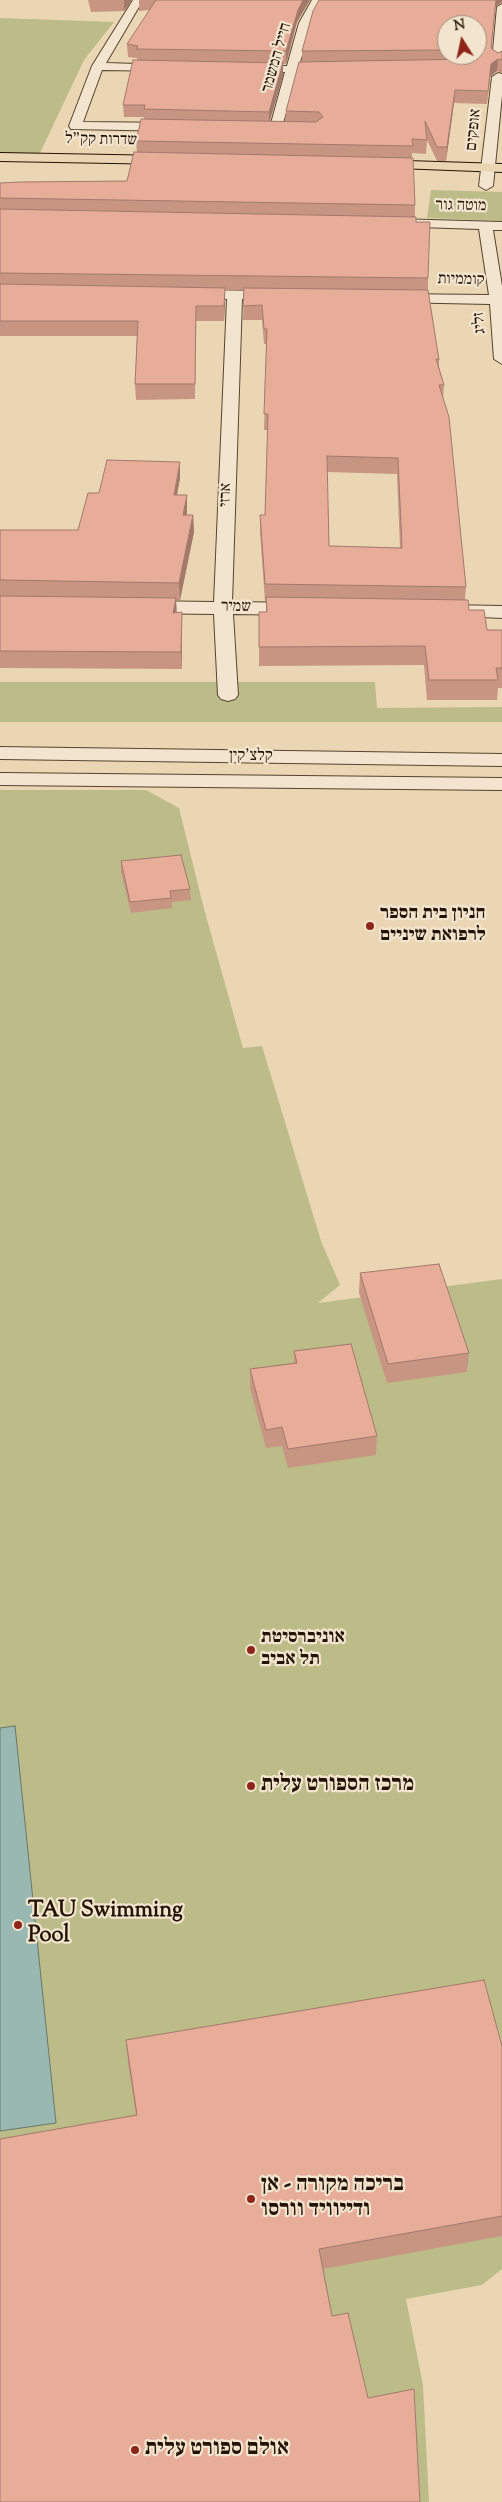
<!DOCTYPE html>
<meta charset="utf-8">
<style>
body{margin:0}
#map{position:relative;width:502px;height:2502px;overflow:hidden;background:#ebd6b3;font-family:"Sorts Mill Goudy",serif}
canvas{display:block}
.north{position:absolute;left:437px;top:15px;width:50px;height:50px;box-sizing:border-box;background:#f2e4ce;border:1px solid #9f907d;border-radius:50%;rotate:350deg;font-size:14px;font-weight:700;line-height:20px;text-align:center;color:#231303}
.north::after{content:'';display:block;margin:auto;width:18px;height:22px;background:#8f2418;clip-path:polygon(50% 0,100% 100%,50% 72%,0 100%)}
</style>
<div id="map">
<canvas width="502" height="2502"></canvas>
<div class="north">N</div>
</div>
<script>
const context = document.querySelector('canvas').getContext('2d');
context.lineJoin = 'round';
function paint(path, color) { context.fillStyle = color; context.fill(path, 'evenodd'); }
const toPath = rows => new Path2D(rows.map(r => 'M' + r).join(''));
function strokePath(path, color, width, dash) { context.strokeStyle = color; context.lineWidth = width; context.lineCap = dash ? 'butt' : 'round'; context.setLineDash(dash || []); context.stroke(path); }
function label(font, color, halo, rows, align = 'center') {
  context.font = font + ' "Sorts Mill Goudy","Frank Ruhl Libre",serif'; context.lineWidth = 4.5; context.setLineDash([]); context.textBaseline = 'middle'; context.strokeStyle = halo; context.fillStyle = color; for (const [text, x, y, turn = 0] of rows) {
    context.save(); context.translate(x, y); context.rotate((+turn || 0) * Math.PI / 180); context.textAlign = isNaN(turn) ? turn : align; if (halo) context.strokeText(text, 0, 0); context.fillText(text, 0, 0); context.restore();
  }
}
const green = toPath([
 [0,18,114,22,84,60,40,153,0,153],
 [431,190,502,192,502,221,427,218],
 [0,682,375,682,377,708,502,707,502,722,0,722],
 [0,790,146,790,179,808,204,909,243,1048,262,1046,321,1241,340,1285,318,1303,502,1279,502,2269,482,2285,406,2299,423,2385,429,2502,0,2502]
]);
const water = toPath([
 [15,1726,56,2123,0,2131,0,1728,15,1726]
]);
const minor = toPath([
 [133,0,143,0,106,63,169,65,175,68,169,71,102,70,83,122,178,123,184,127,178,131,71,129,69,126,92,66,133,0],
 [312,0,322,0,311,23,299,66,334,66,340,69,334,72,297,72,282,127,280,130,272,130,270,127,285,72,245,72,239,69,245,66,287,66,299,23,312,0],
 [502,4,502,63,498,64,492,61,497,7,502,4],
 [498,73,502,74,502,95,493,186,486,190,479,186,492,77,498,73],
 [394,219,502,222,502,230,493,230,502,286,502,364,494,359,490,304,391,302,384,298,391,294,489,295,479,229,389,226,387,223,389,220,394,219],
 [186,290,281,291,288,295,281,299,242,299,232,602,303,603,310,605,312,609,310,613,303,615,233,614,238,695,235,699,228,701,221,699,218,695,214,614,139,613,132,611,130,607,132,603,139,601,214,602,227,299,181,297,179,294,181,291,186,290],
 [446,605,502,606,502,618,439,615,437,611,439,607,446,605],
 [0,747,502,754,502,766,0,759,0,747],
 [0,773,502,778,502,790,0,785,0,773]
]);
const major = toPath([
 [0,153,168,156,174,160,168,164,0,161,0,153],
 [376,160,502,164,502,172,371,167,370,164,376,160]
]);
const wall = toPath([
 [88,0,132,0,124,11,91,12],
 [139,0,310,0,297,22,286,64,283,64,283,75,269,121,285,122,286,111,302,62,302,51,502,0,502,2,495,7,491,48,498,53,502,51,502,73,497,71,490,77,487,104,454,103,446,161,437,161,427,140,426,154,412,153,412,158,415,205,415,217,428,278,428,290,439,360,439,367,444,385,443,398,466,587,465,600,469,610,487,630,502,630,502,688,498,688,497,700,427,700,424,665,259,666,259,612,266,612,266,601,265,601,260,532,260,515,265,515,268,430,264,430,267,344,264,344,262,320,243,320,244,290,225,290,224,321,196,321,195,399,136,400,135,384,137,336,0,336,0,183,127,181,137,153,136,141,144,119,144,117,124,117,123,105,137,60,137,58,128,57,127,44,150,10,139,11],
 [447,25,477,25,477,55,447,55],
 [327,472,397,474,400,548,329,546],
 [180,478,177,495,187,495,187,515,193,515,194,532,180,600,176,600,176,613,182,629,182,669,0,668,0,530,78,530,99,493],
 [121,861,190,889,191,900,172,902,172,908,131,913,121,872],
 [360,1273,469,1353,467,1372,387,1383,359,1293],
 [294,1351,377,1436,376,1455,288,1468,282,1446,266,1448,250,1388,250,1369,294,1363],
 [126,2040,502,2046,502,2236,323,2269,332,2316,368,2398,136,2115,128,2063]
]);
const shadedWall = toPath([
 [124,0,132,0,124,11],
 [303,0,310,0,297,22,286,64,286,51,298,10],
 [496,0,502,0,502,2,495,7],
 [498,59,497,71,490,77,487,104,491,64],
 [283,63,283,75,269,124,269,112],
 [455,90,454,103,446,161,447,147],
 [225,288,225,303,224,321,224,306],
 [180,462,180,478,174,511,174,495],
 [187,495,187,512,184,532,183,515],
 [193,515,194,532,180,600,179,583],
 [176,598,177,615,173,613],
 [182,612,182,669,181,652]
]);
const building = toPath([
 [156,0,303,0,298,10,286,51,136,49,138,46,127,44,156,0],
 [319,0,496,0,491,48,498,53,502,51,502,60,498,59,491,64,488,91,455,90,447,147,437,147,425,121,427,140,412,139,413,146,136,141,141,119,316,122,323,117,319,112,286,111,299,62,471,59,479,54,477,53,477,25,447,25,447,50,302,51,313,11,319,0],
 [133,60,283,63,269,112,144,109,145,105,123,105,133,60],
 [134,152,413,158,415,205,0,198,0,183,21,182,127,181,134,152],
 [0,209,416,217,416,222,430,222,428,278,0,273,0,209],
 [0,284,225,288,224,306,196,306,195,384,135,384,138,321,0,321,0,284],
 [244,288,428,290,439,360,436,359,444,385,439,385,449,417,466,587,265,584,260,515,265,515,268,414,264,414,267,329,264,329,262,305,243,306,244,288],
 [327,456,398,458,402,548,329,546,327,456],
 [107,460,180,462,174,495,187,495,183,515,193,515,179,583,0,580,0,530,78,530,88,493,99,493,107,460],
 [0,596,176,598,173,613,182,612,181,652,0,651,0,596],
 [266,597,468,600,469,610,484,610,487,630,502,630,502,668,496,668,498,680,429,680,425,646,259,647,259,612,267,612,266,597],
 [181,855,190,889,170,891,171,898,130,902,121,861,181,855],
 [439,1264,469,1353,388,1364,360,1273,439,1264],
 [351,1344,377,1436,288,1449,282,1427,266,1430,250,1369,297,1363,294,1351,351,1344],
 [484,1980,502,2046,502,2216,319,2249,332,2316,348,2313,368,2398,414,2389,420,2502,0,2502,0,2139,137,2115,126,2040,484,1980]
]);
const markers = [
 [370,926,5,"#8f2418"],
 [251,1650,5,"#8f2418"],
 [251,1786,5,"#8f2418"],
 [18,1925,5,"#8f2418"],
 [251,2199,5,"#8f2418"],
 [135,2450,5,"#8f2418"]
];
const farStreetnames = [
 ["חייל המשמר",278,58,-74],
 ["אופקים",475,130,-84],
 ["שדרות קק\"ל",101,141,1],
 ["מוטה גור",461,207,1],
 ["קוממיות",461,281,1],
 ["זליג",481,323,-95],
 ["ארזי",227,495,-88],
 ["שמיר",236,608,1],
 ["קלצ'קין",251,757]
];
const poiNames = [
 ["חניון בית הספר",380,915],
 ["לרפואת שיניים",380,937],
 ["אוניברסיטת",261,1639],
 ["תל אביב",261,1661]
];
const nearPoinames = [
 ["מרכז הספורט עלית",261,1786],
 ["TAU Swimming",28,1912],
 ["Pool",28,1937],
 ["בריכה מקורה - אן",261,2186],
 ["ודייוויד וורסו",261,2211],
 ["אולם ספורט עלית",145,2450]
];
paint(green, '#bcbc89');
paint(water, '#99b8b2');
strokePath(water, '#6a766c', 1);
strokePath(minor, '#55442f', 2);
strokePath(major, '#231303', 2);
paint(minor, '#f2e4ce');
paint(major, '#ebd6b3');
paint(wall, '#c89583');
paint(shadedWall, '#a2796a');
paint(building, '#e8ad98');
strokePath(building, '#a2796a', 1);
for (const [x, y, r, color] of markers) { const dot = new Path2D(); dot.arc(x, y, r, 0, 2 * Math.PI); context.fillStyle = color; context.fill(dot); strokePath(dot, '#f2e4ce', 2); }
label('16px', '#231303', '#f2e4ce', farStreetnames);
label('bold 19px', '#231303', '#f2e4ce', poiNames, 'left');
label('bold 22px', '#231303', '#f2e4ce', nearPoinames, 'left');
</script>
